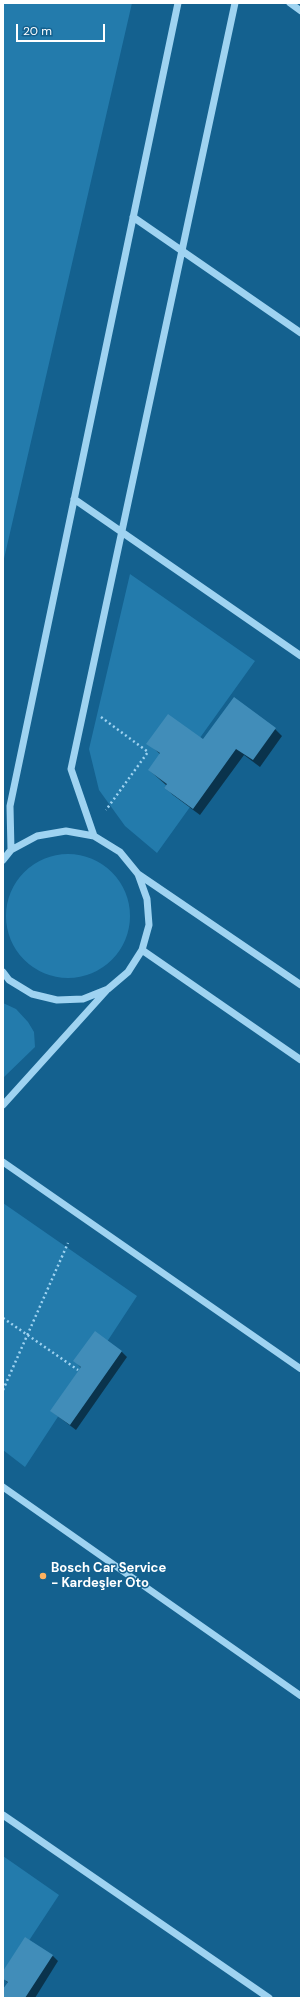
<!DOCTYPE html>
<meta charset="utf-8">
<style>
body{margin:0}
#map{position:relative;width:304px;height:2001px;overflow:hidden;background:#14618f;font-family:"DM Sans",sans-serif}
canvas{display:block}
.frame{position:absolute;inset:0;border:4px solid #fff;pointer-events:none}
.scale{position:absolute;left:16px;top:24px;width:89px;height:18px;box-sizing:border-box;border:2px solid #fff;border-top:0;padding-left:5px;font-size:12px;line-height:14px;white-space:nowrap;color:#fff;-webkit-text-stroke:3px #14618f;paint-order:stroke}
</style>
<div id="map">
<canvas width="304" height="2001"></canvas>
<div class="frame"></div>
<div class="scale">20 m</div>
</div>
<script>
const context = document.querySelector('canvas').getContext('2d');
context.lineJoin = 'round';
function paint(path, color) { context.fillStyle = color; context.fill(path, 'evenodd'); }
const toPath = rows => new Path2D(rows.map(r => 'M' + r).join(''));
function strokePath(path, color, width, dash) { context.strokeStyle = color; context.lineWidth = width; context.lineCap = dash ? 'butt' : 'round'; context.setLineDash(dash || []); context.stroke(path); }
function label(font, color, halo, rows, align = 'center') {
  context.font = font + ' "DM Sans",sans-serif'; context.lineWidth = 3; context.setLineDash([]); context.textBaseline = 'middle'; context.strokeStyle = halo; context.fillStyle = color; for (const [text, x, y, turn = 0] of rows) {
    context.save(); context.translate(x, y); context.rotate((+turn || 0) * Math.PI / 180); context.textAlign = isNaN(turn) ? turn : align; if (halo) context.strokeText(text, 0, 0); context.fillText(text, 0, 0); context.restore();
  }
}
const green = toPath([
 [3,3,132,3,3,563],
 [130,574,255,661,164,788,190,807,157,853,125,826,99,790,89,749],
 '6 916a62 62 0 1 1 124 0a62 62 0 1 1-124 0Z',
 [3,1003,16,1009,28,1022,34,1032,35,1047,3,1078],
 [3,1203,137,1296,25,1467,3,1450],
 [3,1856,59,1895,3,1980]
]);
const shadow = toPath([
 [275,729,282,736,260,767,244,755,200,815,173,795,166,788,167,786,149,770,161,755,148,743,204,741],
 [121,1351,127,1357,76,1430,51,1411,81,1368,75,1361],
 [53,1956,58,1961,35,1998,3,1998,3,1991,8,1983,3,1978,3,1974]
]);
const building = toPath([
 [234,697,276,728,253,760,236,749,193,809,164,788,167,784,148,770,160,753,146,744,168,714,203,739],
 [95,1331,122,1351,70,1425,50,1411,81,1367,73,1361],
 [25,1937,53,1955,25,1998,3,1998,3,1989,8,1982,3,1979,3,1971]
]);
const path = toPath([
 [101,717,148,752,106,810],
 [3,1318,78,1370],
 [3,1390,68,1243],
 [3,1970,4,1970]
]);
const minor = toPath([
 [290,3,301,11],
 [133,217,301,333],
 [74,499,301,656],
 [94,836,71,769,235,3],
 [11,850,10,806,178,3],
 [3,860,11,850,37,836,66,831,94,836,120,852,138,874,147,899,149,925,142,950,128,972,108,989,83,999,57,1000,32,994,9,980,3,972],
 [138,874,301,985],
 [142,950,301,1060],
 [3,1105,106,991],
 [3,1162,301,1369],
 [3,1487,301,1696],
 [3,1815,269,1998]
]);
const markers = [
 [43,1576,4,"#ffb25f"]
];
const poiNames = [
 ["Bosch Car Service",51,1569],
 ["- Kardeşler Oto",51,1584]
];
paint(green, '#237bac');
paint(shadow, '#0007');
paint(building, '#418db9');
strokePath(path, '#9fd3f1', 2.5, [2, 3]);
strokePath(minor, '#9fd3f1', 7);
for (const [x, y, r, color] of markers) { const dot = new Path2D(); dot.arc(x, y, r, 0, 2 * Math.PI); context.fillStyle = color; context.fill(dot); strokePath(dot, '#14618f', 1.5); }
label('bold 13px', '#fff', '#14618f', poiNames, 'left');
</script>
